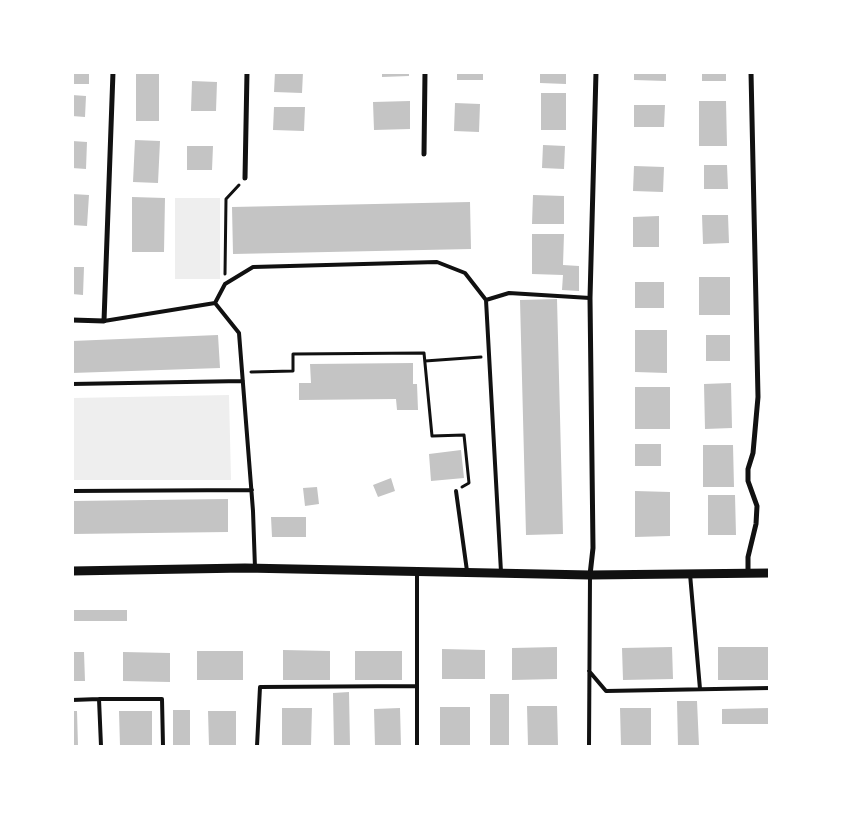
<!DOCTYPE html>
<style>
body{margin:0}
#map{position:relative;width:842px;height:819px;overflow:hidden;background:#fff;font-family:"Libre Baskerville",serif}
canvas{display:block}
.frame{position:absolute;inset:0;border:74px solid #fff;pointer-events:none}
</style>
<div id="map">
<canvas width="842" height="819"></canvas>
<div class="frame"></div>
</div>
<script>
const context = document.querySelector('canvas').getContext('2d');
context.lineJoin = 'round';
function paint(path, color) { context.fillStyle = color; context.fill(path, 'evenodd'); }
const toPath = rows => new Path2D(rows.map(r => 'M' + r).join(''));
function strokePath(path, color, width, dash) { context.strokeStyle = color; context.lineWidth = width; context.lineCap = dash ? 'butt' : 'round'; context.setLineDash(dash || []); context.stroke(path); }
const green = toPath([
 [175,198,220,198,220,279,175,279],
 [229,395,231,480,73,480,73,398]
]);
const building = toPath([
 [72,72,89,72,89,84,72,84],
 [136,72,159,72,159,121,136,121],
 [275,72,303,72,302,93,274,92],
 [382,72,409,72,409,76,382,77],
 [457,72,483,72,483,80,457,80],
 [540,72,566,72,566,84,540,83],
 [634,72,666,72,666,81,634,80],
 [702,72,726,72,726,81,702,81],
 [192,81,217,82,216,111,191,111],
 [541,93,566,93,566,130,541,130],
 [72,95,86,96,85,117,72,116],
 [410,101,410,129,374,130,373,102],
 [699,101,726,101,727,146,699,146],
 [455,103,480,104,479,132,454,131],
 [634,105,665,105,664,127,634,127],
 [274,107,305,107,304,131,273,130],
 [135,140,160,141,158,183,133,182],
 [72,141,87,142,86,169,72,168],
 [543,145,565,146,564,169,542,168],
 [187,146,213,146,212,170,187,170],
 [704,165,727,165,728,189,704,189],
 [634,166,664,167,663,192,633,191],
 [72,194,89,195,87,226,72,225],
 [533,195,564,196,564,224,532,224],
 [132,197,165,198,164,252,132,252],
 [470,202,471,249,233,254,232,207],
 [702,215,728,215,729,243,703,244],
 [659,216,659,247,633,247,633,217],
 [532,234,564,234,563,265,579,266,579,291,562,290,563,275,532,274],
 [72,267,84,267,83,295,72,294],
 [699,277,730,277,730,315,699,315],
 [635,282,664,282,664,308,635,308],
 [557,299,563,534,526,535,520,300],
 [635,330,667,330,667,373,635,372],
 [218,335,220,368,72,373,72,341],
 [706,335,730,335,730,361,706,361],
 [413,363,413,384,417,384,418,410,397,410,396,399,299,400,299,383,311,383,310,364],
 [731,383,732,428,705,429,704,384],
 [635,387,670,387,670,429,635,429],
 [635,444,661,444,661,466,635,466],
 [703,445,733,445,734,487,703,487],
 [461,450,464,478,431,481,429,454],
 [391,478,395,491,378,497,373,485],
 [317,487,319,504,305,506,303,488],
 [635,491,670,492,670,536,635,537],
 [708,495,735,495,736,535,708,535],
 [228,499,228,532,72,534,72,501],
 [271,517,306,517,306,537,272,537],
 [72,610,127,610,127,621,72,621],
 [557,647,557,679,512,680,512,648],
 [672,647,673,679,623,680,622,648],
 [718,647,770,647,770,680,718,680],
 [442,649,485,650,485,679,442,679],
 [283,650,330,651,330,680,283,680],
 [197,651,243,651,243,680,197,680],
 [355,651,402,651,402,680,355,680],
 [72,652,84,652,85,681,72,681],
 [123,652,170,653,170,682,123,681],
 [349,692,350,746,334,746,333,693],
 [490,694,509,694,509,746,490,746],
 [677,701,697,701,699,746,678,746],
 [527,706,557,706,558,746,528,746],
 [440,707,470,707,470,746,440,746],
 [282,708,312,708,311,746,282,746],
 [400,708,401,746,375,746,374,709],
 [620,708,651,708,651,746,621,746],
 [770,708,770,724,722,724,722,709],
 [173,710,190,710,190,746,173,746],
 [72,711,77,711,78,746,72,746],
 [119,711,152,711,152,746,120,746],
 [208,711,236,711,236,746,209,746]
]);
const path = toPath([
 [225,274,226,199,239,185],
 [425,361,481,357],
 [251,372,293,371,293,354,424,353,432,436,464,435,469,483,462,487]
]);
const service = toPath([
 [486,300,501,572],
 [215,303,239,333,253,511,255,568],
 [104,321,215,303,225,284,253,267,437,262,465,273,486,300,509,293,590,298],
 [72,384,243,381],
 [72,491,252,490],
 [456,491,467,571],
 [417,571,417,746],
 [690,574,700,689],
 [589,671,606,691,770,688],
 [72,700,99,699],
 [101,746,99,699,162,699,163,746],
 [257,746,260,687,417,686],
 [589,746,590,576]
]);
const minor = toPath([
 [424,154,425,72],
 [245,178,247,72],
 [72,320,104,321,113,72],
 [748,574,748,557,756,524,757,506,748,481,748,469,753,453,758,397,751,72],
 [590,575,593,548,590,298,596,72]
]);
const tertiary = toPath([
 [72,571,245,568,590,575,770,573]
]);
paint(green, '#eee');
paint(building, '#c4c4c4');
strokePath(path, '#111', 3);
strokePath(service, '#111', 4);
strokePath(minor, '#111', 5);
strokePath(tertiary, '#111', 9);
</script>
